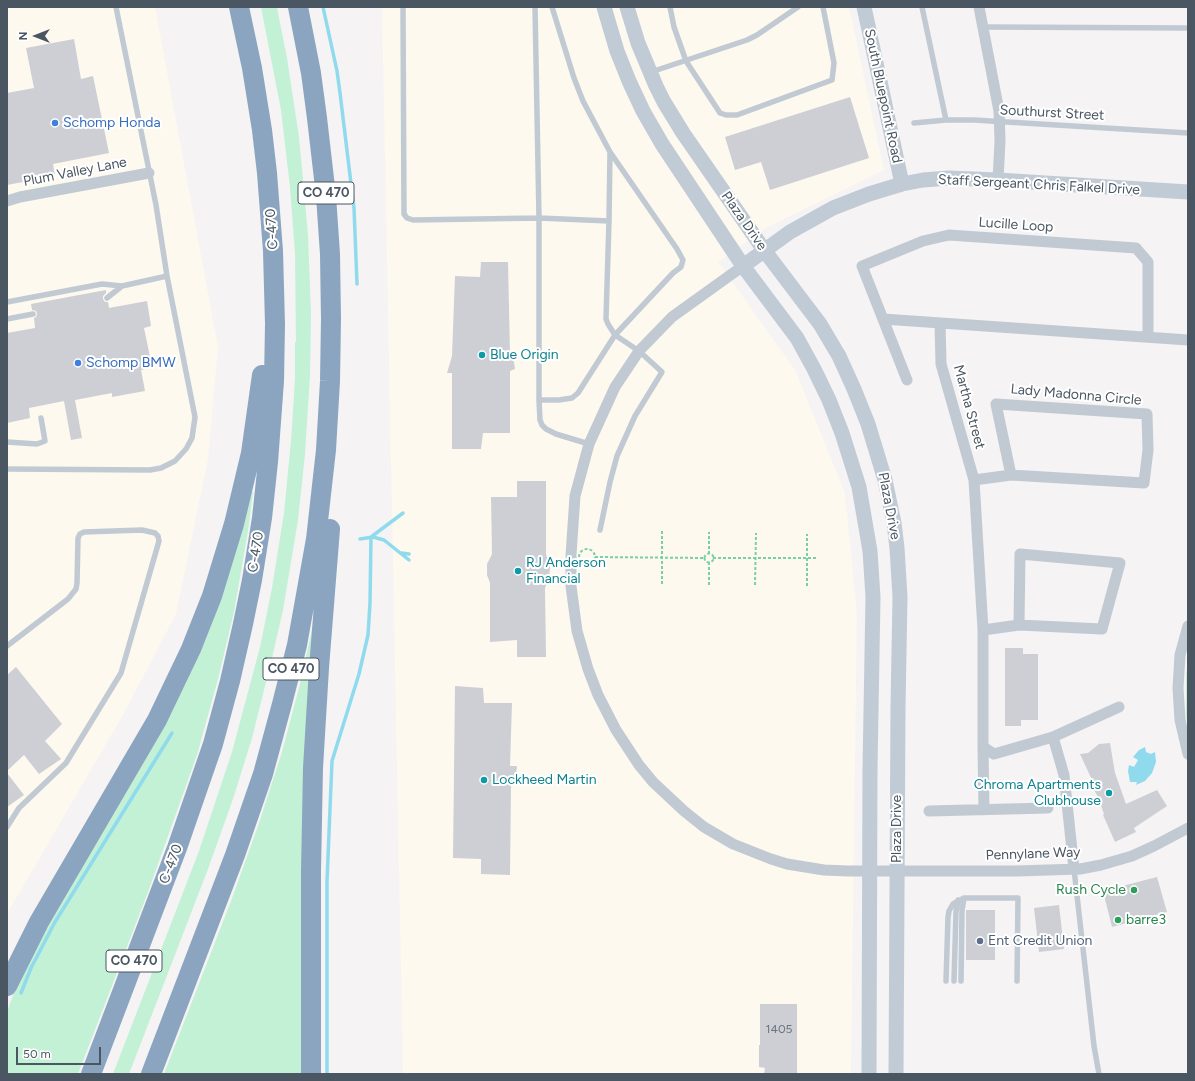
<!DOCTYPE html>
<style>
body{margin:0}
#map{position:relative;width:1195px;height:1081px;overflow:hidden;background:#f5f3f3;font-family:Figtree,sans-serif}
canvas{display:block}
.frame{position:absolute;inset:0;border:8px solid #4a5661;pointer-events:none}
.north{position:absolute;left:16px;top:16px;width:40px;height:40px;-webkit-text-stroke:3px #fff;paint-order:stroke;rotate:270deg;font-size:11px;font-weight:700;line-height:16px;text-align:center;color:#4a5661}
.north::after{content:'';display:block;margin:auto;width:14px;height:18px;background:#4a5661;clip-path:polygon(50% 0,100% 100%,50% 72%,0 100%)}
.scale{position:absolute;left:16px;top:1047px;width:85px;height:18px;box-sizing:border-box;border:2px solid #4a5661;border-top:0;padding-left:5px;font-size:12px;line-height:14px;white-space:nowrap;color:#4a5661;-webkit-text-stroke:3px #fff;paint-order:stroke}
</style>
<div id="map">
<canvas width="1195" height="1081"></canvas>
<div class="frame"></div>
<div class="north">N</div>
<div class="scale">50 m</div>
</div>
<script>
const context = document.querySelector('canvas').getContext('2d');
context.lineJoin = 'round';
function paint(path, color) { context.fillStyle = color; context.fill(path, 'evenodd'); }
const toPath = rows => new Path2D(rows.map(r => 'M' + r).join(''));
function strokePath(path, color, width, dash) { context.strokeStyle = color; context.lineWidth = width; context.lineCap = dash ? 'butt' : 'round'; context.setLineDash(dash || []); context.stroke(path); }
function label(font, color, halo, rows, align = 'center') {
  context.font = font + ' Figtree,sans-serif'; context.lineWidth = 4; context.setLineDash([]); context.textBaseline = 'middle'; context.strokeStyle = halo; context.fillStyle = color; for (const [text, x, y, turn = 0] of rows) {
    context.save(); context.translate(x, y); context.rotate((+turn || 0) * Math.PI / 180); context.textAlign = isNaN(turn) ? turn : align; if (halo) context.strokeText(text, 0, 0); context.fillText(text, 0, 0); context.restore();
  }
}
const commercial = toPath([
 [7,7,155,7,218,347,208,459,176,614,124,713,7,914],
 [382,7,849,7,884,170,766,228,718,262,795,370,845,493,857,614,851,1074,403,1074]
]);
const green = toPath([
 [261,7,277,7,279,18,287,58,299,137,308,235,311,313,310,375,305,454,298,520,283,610,272,658,252,738,233,799,208,869,129,1074,113,1074,199,851,232,752,260,647,272,588,284,513,291,441,295,379,295,342,296,342,295,254,290,187,281,110],
 [251,492,253,492,248,531,234,612,218,679,197,755,148,892,78,1074,7,1074,7,1012,12,998,30,957,125,792],
 [314,620,302,1074,164,1074,231,901,258,826,282,752,301,680],
 [1188,664,1188,730,1186,715,1186,674]
]);
const water = toPath([
 [1145,747,1146,752,1151,754,1155,752,1156,762,1152,773,1145,781,1136,785,1137,782,1130,782,1128,771,1129,765,1134,767,1138,760,1133,757,1139,750]
]);
const stream = toPath([
 [323,7,337,71,340,93,354,208,357,284],
 [360,539,373,537,384,540,409,560],
 [401,553,409,554],
 [21,993,31,968,55,922,172,733],
 [327,1074,327,881,332,761,359,674,368,635,370,603,371,537,403,513]
]);
const building = toPath([
 [74,39,81,79,93,76,109,153,53,164,55,176,7,185,7,93,34,88,26,48],
 [850,97,869,158,770,190,761,162,735,170,725,137],
 [481,262,508,262,510,354,514,362,515,369,510,371,510,433,483,433,481,449,452,449,452,373,447,373,452,356,455,276,480,277],
 [106,290,106,293,103,296,103,299,105,302,108,302,109,308,147,301,151,326,144,328,150,357,147,358,149,368,141,370,145,391,112,397,112,393,75,400,82,438,71,440,64,401,29,408,30,418,7,423,7,333,35,328,34,318,36,317,37,314,36,311,32,310,31,304],
 [517,481,546,481,546,554,550,567,549,579,545,588,546,657,517,657,517,640,490,642,490,583,487,575,487,564,492,554,491,497,517,497],
 [1005,648,1023,648,1023,654,1038,654,1038,720,1021,720,1021,726,1005,726],
 [16,667,62,724,45,741,61,759,39,774,24,755,7,771,7,675],
 [455,686,483,688,484,703,512,703,510,766,517,766,516,775,511,784,510,875,481,874,481,859,453,858],
 [1110,743,1115,773,1126,804,1157,790,1167,806,1134,828,1136,832,1115,842,1103,815,1104,814,1098,797,1090,783,1093,782,1080,754,1088,753,1099,744],
 [7,773,24,795,7,807],
 [1157,877,1167,912,1112,927,1103,891],
 [1059,905,1064,949,1039,952,1034,908],
 [966,910,995,910,995,960,966,960],
 [760,1004,797,1004,797,1074,764,1074,765,1068,759,1067,759,1045,760,1045]
]);
const path = toPath([
 '579 557a8 8 0 1 1 16 0a8 8 0 1 1-16 0Z',
 '704.5 558a4.5 4.5 0 1 1 9 0a4.5 4.5 0 1 1-9 0Z',
 [709,554,709,532],
 [595,557,704,558],
 [713,558,818,558],
 [662,584,662,531],
 [709,585,709,562],
 [755,585,756,533],
 [807,586,807,534]
]);
const lane = toPath([
 [403,7,404,214,407,218,413,220,539,218,539,400,559,400,572,398,578,393,615,335,673,273,681,267,683,260,677,249,610,152,583,101,574,78,552,7],
 [535,7,539,218,609,221,610,152],
 [670,7,674,27,686,61,720,113,726,115,737,115,832,80,834,63,823,7],
 [922,7,946,120],
 [983,27,1188,28],
 [651,72,747,40,757,35,798,7],
 [914,123,946,120,974,120,1188,133],
 [107,298,122,286],
 [7,302,102,284,122,286,167,276],
 [7,319,33,314],
 [539,400,540,420,542,425,546,429,556,434,589,444],
 [7,442,37,444,45,441,41,418],
 [7,469,150,470,161,468,175,461,186,449,192,438,195,417,167,276,156,205,116,7],
 [600,530,610,482,617,456,635,416,662,372,639,351,615,335,608,324,606,319,609,221],
 [7,646,68,599,76,589,77,583,78,538,80,534,84,532,142,530,155,533,158,536,159,541,121,673,66,763,19,808,7,827],
 [1074,869,1094,1046,1099,1074],
 [946,981,948,917,949,911,953,904,964,898,1018,898,1017,981],
 [954,981,956,912,958,900],
 [961,981,962,910,964,898]
]);
const street = toPath([
 [979,7,999,111,1000,141,998,180],
 [7,201,20,197,149,173],
 [743,266,672,317,639,351,615,387,589,444,575,496,571,555,571,586,577,631,588,669,598,695,616,730,639,765,653,782,684,811,704,827,733,844,771,859,787,864,824,870,848,871,1016,871,1080,869,1101,865,1132,856,1154,846,1188,828],
 [883,319,1188,340],
 [940,323,941,364,974,480,983,630,983,747,994,754,1053,737,1064,775,1074,869],
 [907,380,862,266,923,241,949,235,1136,248,1148,262,1148,337],
 [974,480,1011,475,1144,483,1148,450,1147,414,996,404,1011,475],
 [1188,626,1180,655,1178,688,1180,720,1188,754],
 [983,630,1019,625,1102,629,1120,563,1020,554,1019,625],
 [1053,737,1119,707],
 [983,747,984,810],
 [929,811,1048,808]
]);
const secondary = toPath([
 [604,7,617,51,629,81,643,111,662,144,743,266,797,338,814,369,829,400,842,433,859,487,870,551,873,597,870,769,869,1074],
 [627,7,638,43,656,86,664,102,683,133,764,250,820,324,839,356,854,389,868,424,885,480,894,523,897,548,900,597,898,707,896,1074],
 [864,7,902,184],
 [743,266,790,232,833,208,869,194,902,184,923,180,949,178,998,180,1188,192]
]);
const highway = toPath([
 [7,986,39,922,157,720,191,649,212,596,234,524,251,453,262,375],
 [91,1074,177,848,213,744,230,681,243,624,252,580,262,518,268,462,274,381,275,324,273,251,267,173,262,130,252,68,239,7],
 [151,1074,235,855,263,774,282,704,297,645,316,539,326,450,330,381,331,319,330,254,326,196,317,118,311,73,298,7],
 [311,1074,311,871,313,768,319,668,330,529]
]);
const markers = [
 [55,123,4,"#3f7fe0"],
 [482,355,4,"#0f9aa8"],
 [78,363,4,"#3f7fe0"],
 [518,571,4,"#0f9aa8"],
 [484,780,4,"#0f9aa8"],
 [1109,793,4,"#0f9aa8"],
 [1134,890,4,"#2e9e5b"],
 [1118,920,4,"#2e9e5b"],
 [980,941,4,"#5c6f8a"]
];
const numberNames = [
 ["1405",779,1029]
];
const shields = [
 [326,193,56],
 [291,669,56],
 [134,961,56]
];
const shieldNames = [
 ["CO 470",326,193],
 ["CO 470",291,669],
 ["CO 470",134,961]
];
const streetNames = [
 ["South Bluepoint Road",883,96,78],
 ["Southurst Street",1052,113,3],
 ["Plum Valley Lane",75,172,-11],
 ["Staff Sergeant Chris Falkel Drive",1039,185,3],
 ["Plaza Drive",744,221,55],
 ["Lucille Loop",1016,225,4],
 ["C-470",272,229,-94],
 ["Lady Madonna Circle",1076,395,5],
 ["Martha Street",969,407,75],
 ["Plaza Drive",889,506,79],
 ["C-470",256,552,-81],
 ["Plaza Drive",897,829,-90],
 ["Pennylane Way",1033,854,-2],
 ["C-470",171,864,-69]
];
const shopNames = [
 ["Schomp Honda",63,123],
 ["Schomp BMW",86,363]
];
const cultureNames = [
 ["Blue Origin",490,355],
 ["RJ Anderson",526,563],
 ["Financial",526,579],
 ["Lockheed Martin",492,780],
 ["Chroma Apartments",1101,785,"right"],
 ["Clubhouse",1101,801,"right"]
];
const leisureNames = [
 ["Rush Cycle",1126,890],
 ["barre3",1126,920,"left"]
];
const serviceNames = [
 ["Ent Credit Union",988,941]
];
paint(commercial, '#fdf9ef');
paint(green, '#c3f1d5');
paint(water, '#90daee');
strokePath(stream, '#90daee', 3.5);
paint(building, '#cdcfd5');
strokePath(path, '#7ad0a6', 2, [3, 2]);
strokePath(lane, '#c1cad2', 5.5);
strokePath(street, '#c1cad2', 11);
strokePath(secondary, '#c1cbd6', 15);
strokePath(highway, '#8ba5c1', 20);
for (const [x, y, r, color] of markers) { const dot = new Path2D(); dot.arc(x, y, r, 0, 2 * Math.PI); context.fillStyle = color; context.fill(dot); strokePath(dot, '#fff', 1.5); }
label('12px', '#6b747e', null, numberNames);
for (const [x, y, w] of shields) { const box = new Path2D(); box.roundRect(x - w / 2, y - 11, w, 22, 3); context.fillStyle = '#fff'; context.fill(box); strokePath(box, '#4a5661', 1); }
label('bold 13px', '#4a5661', null, shieldNames);
label('14px', '#4a5661', '#fff', streetNames);
label('14px', '#366cbe', '#fff', shopNames, 'left');
label('14px', '#0d838f', '#fff', cultureNames, 'left');
label('14px', '#27864d', '#fff', leisureNames, 'right');
label('14px', '#4e5e75', '#fff', serviceNames, 'left');
</script>
